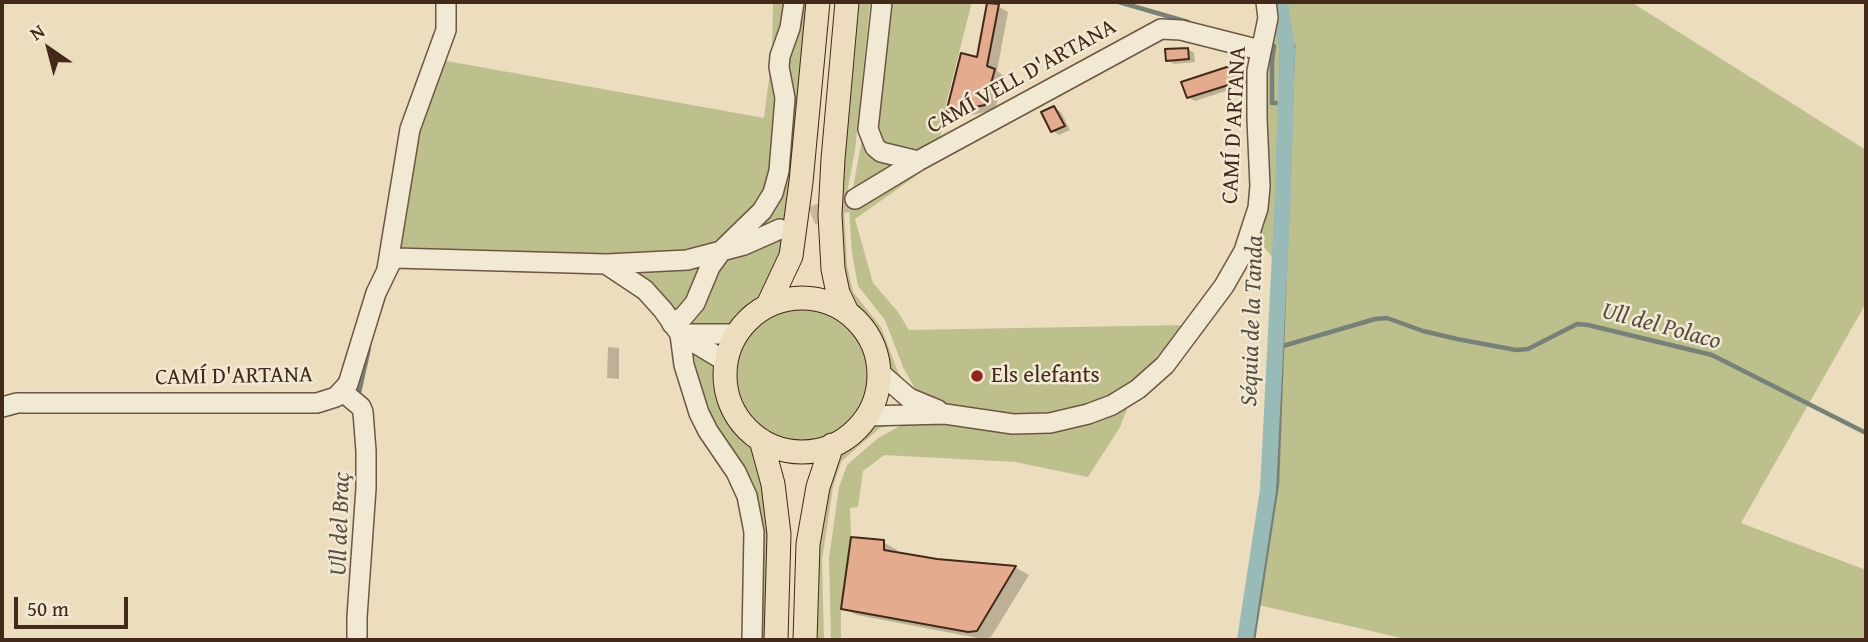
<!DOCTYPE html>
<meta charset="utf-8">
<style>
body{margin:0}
#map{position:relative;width:1868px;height:642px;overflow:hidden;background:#ebddbd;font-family:"Gentium Book Plus",serif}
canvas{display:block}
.frame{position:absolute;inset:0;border:4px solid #432919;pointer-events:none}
.north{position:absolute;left:14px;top:14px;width:70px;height:70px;-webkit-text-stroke:5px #f2e9d4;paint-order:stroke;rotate:325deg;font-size:19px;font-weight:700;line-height:28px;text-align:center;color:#432919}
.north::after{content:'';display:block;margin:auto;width:24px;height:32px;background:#432919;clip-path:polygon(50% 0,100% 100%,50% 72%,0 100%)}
.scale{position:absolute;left:14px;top:597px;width:114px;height:32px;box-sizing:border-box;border:4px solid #432919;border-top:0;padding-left:9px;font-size:21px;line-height:24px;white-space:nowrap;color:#432919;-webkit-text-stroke:5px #f2e9d4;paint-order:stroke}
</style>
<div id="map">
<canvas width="1868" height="642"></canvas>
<div class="frame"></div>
<div class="north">N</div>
<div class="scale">50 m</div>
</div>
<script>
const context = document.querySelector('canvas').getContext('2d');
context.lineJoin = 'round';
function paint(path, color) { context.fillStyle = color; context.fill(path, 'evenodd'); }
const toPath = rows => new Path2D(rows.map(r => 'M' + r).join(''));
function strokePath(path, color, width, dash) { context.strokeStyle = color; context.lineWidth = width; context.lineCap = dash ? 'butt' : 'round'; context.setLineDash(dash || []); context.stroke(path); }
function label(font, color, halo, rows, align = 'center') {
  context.font = font + ' "Gentium Book Plus",serif'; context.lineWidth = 5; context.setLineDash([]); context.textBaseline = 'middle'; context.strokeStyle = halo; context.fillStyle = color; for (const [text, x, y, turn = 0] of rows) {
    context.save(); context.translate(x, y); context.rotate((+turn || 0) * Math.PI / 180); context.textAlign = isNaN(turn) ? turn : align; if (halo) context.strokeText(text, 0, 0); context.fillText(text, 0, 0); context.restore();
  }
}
const green = toPath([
 [773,2,809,2,785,237,773,278,760,300,729,326,691,330,621,268,688,258,393,255,414,127,441,60,764,118,772,56],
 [855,2,870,2,855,151,844,208,847,265,853,292,881,327,897,370,905,384,890,370,882,341,848,295,839,257,843,123],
 [876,2,972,2,944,112,940,140,1140,33,1152,46,944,156,855,219,873,283,898,312,909,330,1186,325,1158,360,1138,379,1113,395,1063,411,1010,416,948,407,914,395,914,387,903,367,885,320,858,286,852,253,849,209,863,134],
 [1285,2,1631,2,1866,150,1866,303,1741,523,1866,570,1866,640,1410,640,1259,605,1279,481,1295,44,1290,35],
 [1278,17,1282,46,1281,121,1273,258,1259,241,1268,201,1264,92],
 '736 375a66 66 0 1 1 132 0a66 66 0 1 1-132 0Z',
 [685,343,715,360,717,392,724,409,731,422,752,449,759,461,770,518,766,640,755,640,756,532,711,430],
 [1128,407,1120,427,1088,477,1015,462,884,455,863,471,858,507,850,508,851,536,841,608,841,640,831,640,829,558,839,487,847,465,878,438,907,422,944,424,1026,433,1068,429],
 [881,422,896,424,880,428,845,458,841,462,833,487,822,560,824,640,813,640,815,573,824,499,841,454,862,438,872,426]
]);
const shadow = toPath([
 [998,6,1008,12,997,71,1004,76,995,110,957,118,948,112,978,59],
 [1188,49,1194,53,1195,62,1174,64,1168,60],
 [1235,66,1242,69,1247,84,1195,101,1188,97],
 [1054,108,1061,112,1070,130,1059,135,1053,131],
 [608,347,619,348,619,379,607,378],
 [883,542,897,550,897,554,1016,568,1029,575,991,637,983,639,857,615,843,608]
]);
const stream = toPath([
 [1119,2,1188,22],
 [1274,46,1272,61,1272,103,1285,103],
 [1276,348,1375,319,1387,318,1423,331,1457,339,1516,350,1528,349,1577,324,1588,325,1712,355,1866,433],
 [358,397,369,348],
 [1253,640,1277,484,1293,46,1292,43,1286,44]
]);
const canal = toPath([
 [1245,640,1268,490,1283,195,1287,50,1280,2]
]);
const building = toPath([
 [987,3,999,4,987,66,995,69,985,105,946,113,961,53,977,57,987,3],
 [1188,48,1189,59,1166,61,1165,49,1188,48],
 [1236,64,1241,81,1187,98,1181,82,1236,64],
 [1054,106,1065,126,1051,132,1041,112,1054,106],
 [851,537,884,540,884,550,937,559,1016,566,977,631,968,632,841,609,851,537]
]);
const minorTunnel = toPath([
 [785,227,855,199]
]);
const minor = toPath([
 [882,2,868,129,875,147,881,152,918,161],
 [855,199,918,161,1161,29,1181,30,1260,50],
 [607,264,687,260,744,245,780,229],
 [387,269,410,129,446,30,446,2],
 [672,324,684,316,695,303,710,267,723,249,762,211,773,193,779,171,785,98,779,67,780,56,790,28,794,2],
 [680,334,684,365,699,413,708,431,736,472,747,496,754,532,752,640],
 [681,334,736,334],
 [879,372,909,398,938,410],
 [343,392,361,407,363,412,366,451,366,488,357,617,357,640],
 [2,407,17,403,317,403,336,397,348,384,376,293,392,260,395,258,606,264,645,290,663,310,680,334,725,361],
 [867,416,945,414,1013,424,1050,423,1088,414,1112,405,1138,389,1165,365,1224,286,1244,251,1258,208,1260,186,1257,119,1257,71,1268,18,1266,2]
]);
const major = toPath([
 [847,2,833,159,830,215,833,269,838,293,847,312],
 '725 375a77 77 0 1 1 154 0a77 77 0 1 1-154 0Z',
 [768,305,791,256,801,182,818,2],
 [761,440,773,484,779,534,776,640],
 [805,640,808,544,818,487,832,445]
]);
const markers = [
 [977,376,7,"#8f2418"]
];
const streetNames = [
 ["CAMÍ VELL D'ARTANA",1022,77,-29],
 ["CAMÍ D'ARTANA",1235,125,-87],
 ["CAMÍ D'ARTANA",234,377,-1]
];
const poiNames = [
 ["Els elefants",991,376]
];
const waterNames = [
 ["Séquia de la Tanda",1253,321,-88],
 ["Ull del Polaco",1661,327,15],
 ["Ull del Braç",341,524,-88]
];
paint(green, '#bdbf8d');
paint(shadow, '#0003');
strokePath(stream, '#778178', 4.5);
strokePath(canal, '#99bbb8', 16);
paint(building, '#e5ab8f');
strokePath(building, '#432919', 2);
strokePath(minorTunnel, '#c9b99c', 19, [19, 10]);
strokePath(minor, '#6d5642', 22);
strokePath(major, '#432919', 25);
strokePath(minor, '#f2e9d4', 19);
strokePath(major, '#ebddbd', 23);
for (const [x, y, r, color] of markers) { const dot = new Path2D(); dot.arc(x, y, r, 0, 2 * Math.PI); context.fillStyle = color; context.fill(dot); strokePath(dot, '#f2e9d4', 2.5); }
label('23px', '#432919', '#f2e9d4', streetNames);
label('23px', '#432919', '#f2e9d4', poiNames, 'left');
label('italic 24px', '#584e41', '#f2e9d4', waterNames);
</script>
